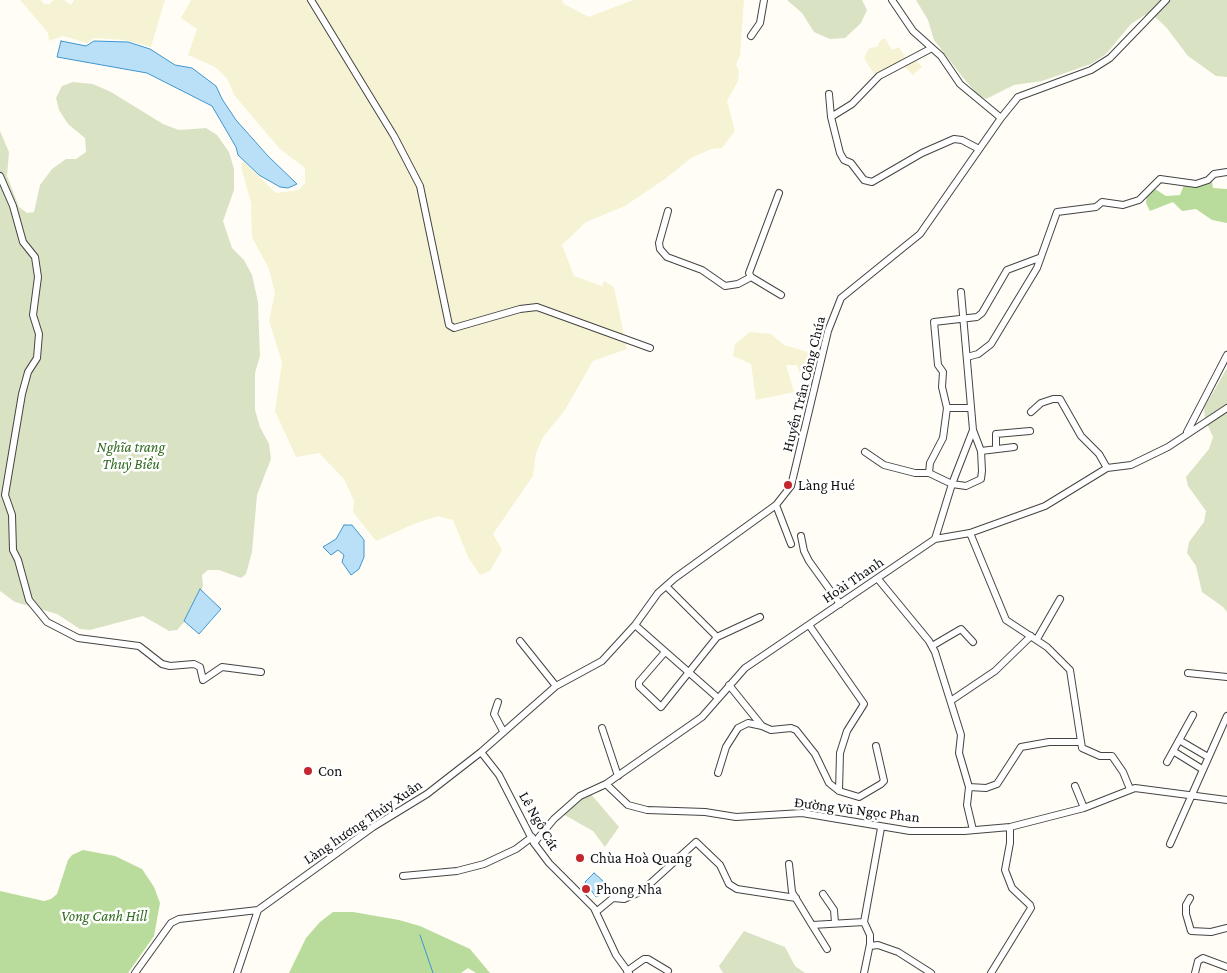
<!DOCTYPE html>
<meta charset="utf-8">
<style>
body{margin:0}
canvas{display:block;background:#fffdf5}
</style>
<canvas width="1227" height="973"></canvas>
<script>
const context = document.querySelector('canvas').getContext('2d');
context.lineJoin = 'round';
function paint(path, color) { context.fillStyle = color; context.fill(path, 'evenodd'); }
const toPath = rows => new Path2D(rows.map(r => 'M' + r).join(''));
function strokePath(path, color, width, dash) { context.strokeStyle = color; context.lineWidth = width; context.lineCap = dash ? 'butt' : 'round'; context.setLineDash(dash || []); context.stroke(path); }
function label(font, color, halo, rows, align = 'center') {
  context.font = font + ' "Crimson Pro",serif'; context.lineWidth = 5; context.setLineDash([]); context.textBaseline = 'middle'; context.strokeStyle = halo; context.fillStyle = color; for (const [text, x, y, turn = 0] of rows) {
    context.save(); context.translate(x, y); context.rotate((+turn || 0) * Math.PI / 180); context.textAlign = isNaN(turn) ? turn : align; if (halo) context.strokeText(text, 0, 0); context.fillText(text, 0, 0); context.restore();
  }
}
const farmland = toPath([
 [20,0,41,0,44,4,50,4,53,0,64,0,71,5,74,0,165,0,151,47,124,40,94,38,87,43,63,36,49,41,48,33],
 [191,0,562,0,564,4,589,17,633,0,744,0,740,55,736,64,739,71,738,81,727,101,735,131,722,148,711,149,691,158,665,179,625,206,586,222,562,245,574,276,602,286,604,281,614,287,627,349,593,361,565,410,543,437,536,453,533,476,493,534,502,550,490,571,480,575,468,557,453,520,438,516,414,524,376,541,353,512,354,501,344,479,319,453,296,457,275,411,282,362,269,321,275,293,269,269,252,237,251,203,241,167,243,161,276,193,299,190,305,183,305,168,280,149,234,95,227,78,215,67,188,55,197,29,181,18],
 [885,38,892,50,899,47,909,63,916,60,922,67,913,75,901,63,878,80,864,58,869,48,877,47,881,40],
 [750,332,771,334,784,345,822,356,815,380,801,378,797,365,786,365,794,392,756,400,751,364,733,356,735,344]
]);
const forest = toPath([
 [1211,176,1213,188,1227,189,1227,223,1212,220,1196,209,1182,211,1173,202,1150,211,1146,203,1147,194,1155,189,1166,196,1180,195,1184,185,1197,187],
 [83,850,115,856,142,869,154,887,160,903,154,936,128,973,0,973,0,891,44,901,51,899,57,894,68,860,72,855],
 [333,912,353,912,399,920,420,926,470,949,490,973,476,973,468,968,461,973,289,973,306,938,320,922]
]);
const cemetery = toPath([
 [787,0,862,0,867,10,861,23,845,38,830,39,814,32,802,13],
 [916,0,1227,0,1227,77,1216,76,1188,56,1166,27,1155,17,1145,15,1131,24,1106,54,1091,64,1042,81,1014,85,986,99,977,94,961,75,934,40,928,20],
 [73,82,93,84,111,92,163,124,179,130,206,128,217,135,229,152,234,169,234,190,223,221,232,248,244,260,252,275,258,302,260,356,255,373,255,410,260,427,269,444,271,459,257,495,252,552,246,574,241,578,219,570,208,570,202,575,203,586,198,602,188,618,177,630,169,631,143,616,90,630,80,629,57,614,15,602,0,591,0,131,9,152,7,176,19,207,27,213,34,212,40,185,52,169,66,159,76,159,86,152,85,138,68,124,59,110,56,98,62,86],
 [1227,368,1227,623,1227,612,1223,607,1202,592,1196,566,1187,553,1189,542,1204,522,1206,511,1188,486,1186,477,1209,449,1213,437,1205,419,1204,408],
 [590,793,619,827,605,847,593,831,563,814,578,799],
 [744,931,785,947,795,966,805,973,723,973,719,966]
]);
const water = toPath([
 [61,41,86,46,94,41,128,42,150,49,175,65,192,68,216,86,222,99,236,120,268,156,297,184,288,188,280,187,259,175,238,155,236,147,212,106,147,73,57,57,61,41],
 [344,525,352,525,364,540,364,557,359,569,351,575,342,562,344,555,338,550,331,555,323,547,336,539,344,525],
 [200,589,221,609,199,634,184,621,200,589],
 [594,873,602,880,606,891,601,895,596,897,585,882,594,873]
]);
const stream = toPath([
 [420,935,433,973]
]);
const minor = toPath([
 [311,0,394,136,420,186,449,325,454,328,520,309,537,307,650,348],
 [892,0,913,31,941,56,960,84,1001,118],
 [751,36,760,23,764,0],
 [932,48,879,76,852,104,831,117,840,153,844,160,851,163,864,180,872,182,922,153,954,139,962,140,979,149],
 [829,94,831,117],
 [0,176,13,206,23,242,35,257,38,277,33,315,39,334,37,358,28,372,22,394,5,495,12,515,13,550,18,560,29,600,47,622,78,638,139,646,162,664,170,666,194,664,200,667,203,680,222,667,261,672],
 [779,193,749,273,751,277,781,295],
 [668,211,659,243,660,249,667,257,702,270,725,286,738,284,751,277],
 [967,357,978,354,991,344,1037,268,1057,212,1096,207,1102,202,1123,205,1139,200,1160,179,1196,184,1208,180,1214,174,1227,172],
 [947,408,971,408],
 [1031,412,1041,403,1053,399,1060,399,1081,436,1099,454,1107,468],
 [1187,432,1227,355],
 [996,449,996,434,1030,431],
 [981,451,1014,447],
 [865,452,884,465,915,473,929,473,952,484,966,486,981,479,982,471,981,451,973,430],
 [929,473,930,463,943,438,947,408,942,387,943,372,938,365,934,322,977,317,982,313,1007,270,1039,258],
 [776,505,791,544],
 [970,533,1006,620,1047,647,1070,670,1082,748,1100,756,1112,756,1123,772,1130,789],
 [801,536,804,551,809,561,840,604],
 [935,539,952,484,973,430,961,292],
 [878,579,929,641,935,652,961,735,959,753,969,787,967,805,973,830],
 [666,586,717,637],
 [635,625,718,698],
 [809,625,864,704,847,731,840,753,839,791],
 [1037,639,1060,599],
 [520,641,556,686],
 [932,646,961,629,973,642],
 [665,652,639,682,639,686,661,707,717,637,760,617],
 [1188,673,1227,677],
 [729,685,762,726,771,730,791,728,796,730,815,754,829,783,839,791,859,797,881,784,884,781,876,746],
 [952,700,995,671,1031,636],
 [498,702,494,714,503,731],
 [602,728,618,776],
 [1179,740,1208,757],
 [1173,751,1202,769],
 [481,752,499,775,534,843,549,863,594,908,616,955,629,973],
 [1167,762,1193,715],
 [718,773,726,747,738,728,748,723,762,726],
 [606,784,628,805,647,810,705,812,736,817,802,813,910,831,964,831,1010,827,1084,808,1135,788,1227,800],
 [1075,786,1084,808],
 [969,787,986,788,997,784,1021,747,1049,742,1081,742],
 [534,843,554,819,580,796,606,784,702,717,745,668,935,539,970,533,1045,506,1107,468,1131,465,1168,447,1227,408],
 [1170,844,1227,716],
 [789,864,792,892,812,925,864,922],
 [403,876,457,871,484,864,516,849,532,837],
 [823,894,834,910,835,923],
 [1190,898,1186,905,1186,914,1191,931,1211,932,1227,928],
 [596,912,613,898,624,899,642,891,696,842,720,865,729,884,737,889,796,898],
 [812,925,827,949],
 [870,946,878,945,898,952,931,973],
 [627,971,644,959,648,959,668,971],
 [135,973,171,923,179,919,258,910,373,827,427,794,481,752,556,686,602,661,635,625,658,593,675,578,776,505,791,486,828,331,841,298,920,234,1001,118,1018,97,1091,70,1110,58,1166,0],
 [237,973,258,910],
 [864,973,870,944,870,935,864,922,881,828],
 [991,973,1031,908,1030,905,1012,888,1005,870,1010,843,1010,827],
 [1195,973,1198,961,1203,958,1227,967]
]);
const markers = [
 [788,485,5,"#c4262e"],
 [308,771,5,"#c4262e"],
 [580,858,5,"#c4262e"],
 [586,889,5,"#c4262e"]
];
const streetNames = [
 ["Huyền Trân Công Chúa",804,384,-76],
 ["Hoài Thanh",853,580,-34],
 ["Đường Vũ Ngọc Phan",857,810,7],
 ["Lê Ngô Cát",539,821,60],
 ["Làng hương Thủy Xuân",363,822,-34]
];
const parkNames = [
 ["Nghĩa trang",131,447],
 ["Thuỷ Biều",131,464],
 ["Vong Canh Hill",104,916]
];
const poiNames = [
 ["Làng Hué",798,485],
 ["Con",318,771],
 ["Chùa Hoà Quang",590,858],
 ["Phong Nha",596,889]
];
paint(farmland, '#f6f3d4');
paint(forest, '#b9dc9c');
paint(cemetery, '#d9e3c4');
paint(water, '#b9e0f7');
strokePath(water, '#3f96cf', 1);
strokePath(stream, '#3f96cf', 1);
strokePath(minor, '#444', 8);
strokePath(minor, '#fff', 6);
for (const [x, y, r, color] of markers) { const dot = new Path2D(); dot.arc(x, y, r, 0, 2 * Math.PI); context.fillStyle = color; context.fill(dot); strokePath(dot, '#fff', 2); }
label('15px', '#111', '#fff', streetNames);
label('italic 15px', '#2f6b1f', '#fff', parkNames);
label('15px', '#111', '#fff', poiNames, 'left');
</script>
